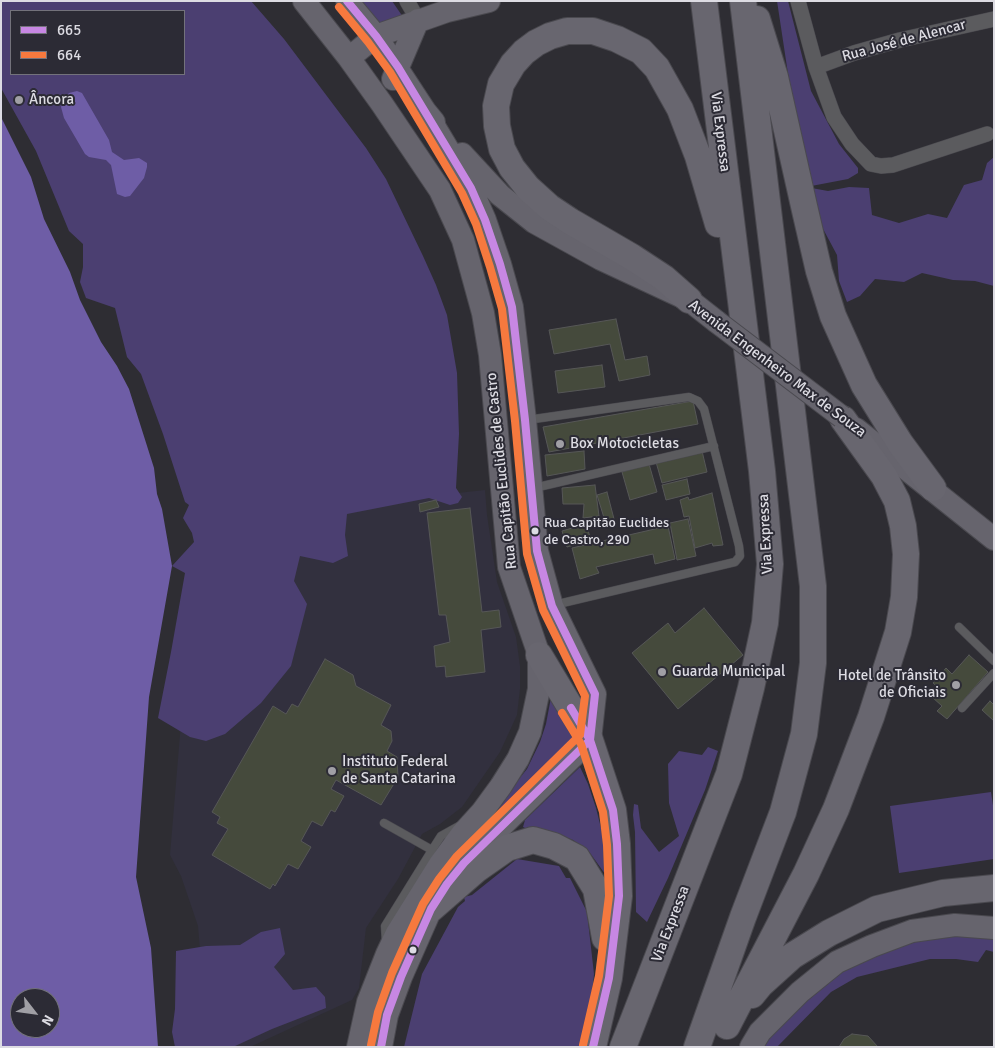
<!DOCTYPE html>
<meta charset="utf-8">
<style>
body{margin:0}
#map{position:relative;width:995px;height:1048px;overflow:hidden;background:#2e2d33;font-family:Signika,sans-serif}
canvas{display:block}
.frame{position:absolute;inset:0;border:2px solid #dddce3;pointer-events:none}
.legend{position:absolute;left:10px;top:10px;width:175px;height:65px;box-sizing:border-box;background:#2c2b35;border:1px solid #73727b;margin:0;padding:6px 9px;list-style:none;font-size:15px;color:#dddce3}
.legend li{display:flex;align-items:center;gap:10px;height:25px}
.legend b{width:25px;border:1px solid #73727b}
.north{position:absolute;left:10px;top:988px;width:50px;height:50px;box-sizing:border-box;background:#2c2b35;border:1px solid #73727b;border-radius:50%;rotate:120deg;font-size:14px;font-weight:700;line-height:20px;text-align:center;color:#dddce3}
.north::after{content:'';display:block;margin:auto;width:18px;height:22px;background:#a09fa5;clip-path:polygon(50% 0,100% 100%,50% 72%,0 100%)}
</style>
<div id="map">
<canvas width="995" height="1048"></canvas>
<div class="frame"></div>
<ul class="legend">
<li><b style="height:6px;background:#c787e3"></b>665</li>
<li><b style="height:6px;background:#f6793e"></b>664</li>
</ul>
<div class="north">N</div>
</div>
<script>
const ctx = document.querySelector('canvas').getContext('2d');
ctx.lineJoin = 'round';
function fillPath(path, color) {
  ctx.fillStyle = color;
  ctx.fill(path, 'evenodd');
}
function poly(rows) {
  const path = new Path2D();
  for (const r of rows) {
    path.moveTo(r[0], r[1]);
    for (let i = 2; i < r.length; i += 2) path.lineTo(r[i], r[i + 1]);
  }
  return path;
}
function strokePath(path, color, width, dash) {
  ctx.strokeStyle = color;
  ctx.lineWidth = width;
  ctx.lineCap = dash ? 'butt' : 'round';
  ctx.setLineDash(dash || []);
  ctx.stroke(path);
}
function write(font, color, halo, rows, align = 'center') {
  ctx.font = font + ' Signika,sans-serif';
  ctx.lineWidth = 4;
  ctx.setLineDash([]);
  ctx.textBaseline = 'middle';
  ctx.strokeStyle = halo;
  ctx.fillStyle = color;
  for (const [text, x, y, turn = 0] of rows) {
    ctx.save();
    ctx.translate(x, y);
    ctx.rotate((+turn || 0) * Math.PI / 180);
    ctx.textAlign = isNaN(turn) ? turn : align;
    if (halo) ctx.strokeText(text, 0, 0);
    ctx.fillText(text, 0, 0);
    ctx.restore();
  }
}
fillPath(poly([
 [485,490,487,515,497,582,516,637,520,666,520,689,517,715,500,752,462,807,440,824,422,834,398,879,366,928,359,988,352,1000,250,1047,208,1047,198,926,181,876,170,855,184,687,207,520]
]), '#32303e');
fillPath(poly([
 [1,1,251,1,284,39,366,148,386,179,423,256,436,285,447,315,457,373,459,434,456,488,462,497,458,503,450,505,429,498,347,514,345,535,348,556,333,563,300,556,294,581,307,604,291,666,261,703,225,734,206,741,190,737,158,718,171,652,185,573,172,566,194,542,192,533,183,518,189,505,185,502,163,434,141,374,127,357,115,308,86,298,80,282,83,267,83,244,69,231,36,151,1,88],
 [11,11,184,11,184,74,11,74],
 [361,1,392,1,403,17,379,24],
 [777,1,788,1,811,91,839,144,858,168,858,173,848,179,806,187,828,191,849,187,869,188,872,215,899,223,928,214,947,218,964,185,982,180,987,163,994,157,994,286,975,281,953,280,922,273,904,282,875,279,860,296,847,302,839,281,837,255,821,225,805,186],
 [552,692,574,737,465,850,482,825,527,769,540,742,546,724],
 [708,747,718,751,705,790,668,878,647,922,636,912,635,832,633,815,634,804,638,805,641,828,659,852,679,836,669,803,668,764,679,751,702,755],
 [580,767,588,784,596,808,605,844,608,878,590,853,573,840,555,833,527,829,523,827,525,820],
 [991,792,994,812,994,859,899,873,890,806],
 [517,859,559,866,566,878,570,878,587,912,594,974,589,1025,584,1047,404,1047,422,974,458,907,465,901,464,897,472,895],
 [280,928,285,954,274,967,293,990,316,987,325,997,326,1008,272,1029,233,1047,175,1047,172,1032,175,1009,176,951,206,946,240,945,261,932],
 [956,934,994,936,994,952,986,950,978,962,956,959,930,959,857,977,831,992,777,1047,758,1047,765,1035,846,969,910,939]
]), '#4b3f71');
fillPath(poly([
 [77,91,82,93,109,140,112,152,124,160,139,158,147,163,147,167,144,178,130,196,125,197,117,194,111,165,106,160,89,157,85,154,64,118,61,107,64,99,69,93],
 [1,117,31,177,44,219,70,272,80,300,101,342,117,366,129,389,154,468,157,494,162,509,172,566,149,697,136,877,151,948,158,1047,1,1047],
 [20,998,50,998,50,1028,20,1028]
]), '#6e5da6');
const building = poly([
 [616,319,625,360,647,356,650,375,619,381,610,344,554,354,549,330,616,319],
 [602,365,605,387,558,393,555,371,602,365],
 [693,401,698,424,549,452,543,427,693,401],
 [584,451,585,469,547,476,545,455,584,451],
 [702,451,707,472,662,483,656,462,702,451],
 [649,464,657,492,630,500,622,472,649,464],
 [687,479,690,494,666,500,662,485,687,479],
 [595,485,599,516,583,518,584,504,563,504,562,488,595,485],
 [607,492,614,519,605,521,597,495,607,492],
 [712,493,723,545,713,546,712,543,695,548,689,516,684,517,680,500,688,497,689,500,712,493],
 [436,500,439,507,420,512,419,504,436,500],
 [470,508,482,612,499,610,501,627,481,630,485,672,446,677,445,666,436,667,434,646,450,642,446,615,439,615,427,513,470,508],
 [688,519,696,556,677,560,670,523,688,519],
 [586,524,591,540,567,547,562,531,586,524],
 [668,526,675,559,655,564,653,554,596,567,599,573,580,579,572,548,668,526],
 [704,608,743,655,678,709,632,653,668,623,675,633,704,608],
 [969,655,988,672,947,719,937,711,942,706,932,697,939,688,933,683,946,668,952,674,969,655],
 [325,659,353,675,356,686,391,705,381,725,391,731,392,741,387,751,397,757,398,777,381,805,336,780,331,789,344,796,335,812,331,810,322,826,312,821,301,841,311,847,298,869,288,864,275,886,273,884,270,889,212,855,228,829,217,823,220,817,212,812,273,706,286,714,292,704,298,707,325,659],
 [990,701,994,705,994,721,982,710,990,701],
 [852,1034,868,1036,878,1047,839,1047,844,1039,852,1034]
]);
fillPath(building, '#454a3c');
strokePath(building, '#565757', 1);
const service = poly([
 [527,420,689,397,698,401,704,409,739,546,740,556,735,562,554,605],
 [534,488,714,446],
 [959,627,994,661],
 [962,708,994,673],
 [384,823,432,850],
 [386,941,385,926,432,850,441,836,459,826]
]);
const minor = poly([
 [407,1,418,20],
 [798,1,816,67,834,117,852,144,871,164,881,166,893,165,987,134],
 [816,67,854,53,900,40,994,19]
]);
const primary = poly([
 [304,1,349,58,382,104,440,190,463,240,483,313,490,355,509,567,539,655,539,689,530,732,518,759,501,786,482,812,462,834,440,864,397,933,387,954,368,1002,358,1047],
 [347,1,376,36,425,111,434,122],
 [349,58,376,36,447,11,489,1],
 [393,79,418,20],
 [462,154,500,195,534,222,601,259,689,300,717,322],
 [856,429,994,539],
 [381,1047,387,1015,401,977,431,909,447,884,464,863,590,740,595,694,552,606,537,551,525,420,512,307,500,264,485,220,471,188,425,111],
 [751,1047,760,1032,800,992,837,962,872,946,912,931,955,925,994,928]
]);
const motorway = poly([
 [757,19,775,77,804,206,819,271,833,316,864,385,900,443,933,488],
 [689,300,664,278,632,257,570,221,549,207,528,188,512,168,502,149,497,126,496,106,501,84,513,64,524,52,536,43,550,36,567,31,593,31,617,39,641,51,657,68,680,109,698,156,718,224],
 [539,655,590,740,613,810,617,844,619,896,609,978,593,1047],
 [431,909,477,869,507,848,533,840,554,846,577,858,596,889,605,938],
 [752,995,761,984,792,956,829,933,877,909,943,893,994,888],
 [727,1026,806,874,836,809,871,717,898,632,904,597,906,554,903,526,897,501,884,476,843,419],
 [623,1047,729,774,751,688,765,623,770,564,762,471,704,1],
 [697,1047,743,917,783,812,804,734,813,663,813,586,743,1]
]);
strokePath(service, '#4a494f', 9);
strokePath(minor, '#4a494f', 16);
strokePath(primary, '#4a494f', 24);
strokePath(motorway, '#4a494f', 28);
strokePath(service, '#5b5b5e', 8);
strokePath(minor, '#5b5b5e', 15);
strokePath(primary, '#66646d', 22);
strokePath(motorway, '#68666f', 26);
const primaryBridge = poly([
 [717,322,842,417]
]);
strokePath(primaryBridge, '#4a494f', 24, []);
strokePath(primaryBridge, '#66646d', 22);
strokePath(poly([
 [347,1,376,36,398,67,471,188,485,220,500,264,512,307,525,420,537,551,552,606,595,694,590,740,464,863,447,884,431,909,401,977,387,1015,381,1047],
 [571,708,590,740,613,810,617,844,619,896,609,978,593,1047]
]), '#c787e3', 8);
strokePath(poly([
 [339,7,368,42,390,72,462,193,476,224,490,267,502,309,515,421,527,554,543,610,585,696,580,735,457,856,439,879,423,904,392,973,378,1012,371,1045],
 [562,713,581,744,603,812,607,845,609,896,599,976,583,1045]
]), '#f6793e', 8);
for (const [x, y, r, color] of [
 [19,100,5,"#a09fa5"],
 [560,444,5,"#a09fa5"],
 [535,531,4.5,"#dddce3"],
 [662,672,5,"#a09fa5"],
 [956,685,5,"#a09fa5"],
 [332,771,5,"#a09fa5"],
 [413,950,4.5,"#dddce3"]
]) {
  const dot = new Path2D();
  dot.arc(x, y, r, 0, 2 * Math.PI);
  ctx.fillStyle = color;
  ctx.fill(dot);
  strokePath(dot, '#2c2b35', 2);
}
write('14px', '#dddce3', '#2c2b35', [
 ["Rua Capitão Euclides",544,523],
 ["de Castro, 290",544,540]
], 'left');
write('15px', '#dddce3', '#2c2b35', [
 ["Rua José de Alencar",904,41,-15],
 ["Via Expressa",720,132,83],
 ["Avenida Engenheiro Max de Souza",777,369,37],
 ["Rua Capitão Euclides de Castro",502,471,-96],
 ["Via Expressa",766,534,-93],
 ["Via Expressa",671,924,-69]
]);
write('15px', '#dddce3', '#2c2b35', [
 ["Âncora",29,100],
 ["Box Motocicletas",570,444],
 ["Guarda Municipal",672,672],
 ["Hotel de Trânsito",946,676,"right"],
 ["de Oficiais",946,693,"right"],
 ["Instituto Federal",342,762],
 ["de Santa Catarina",342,779]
], 'left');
</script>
